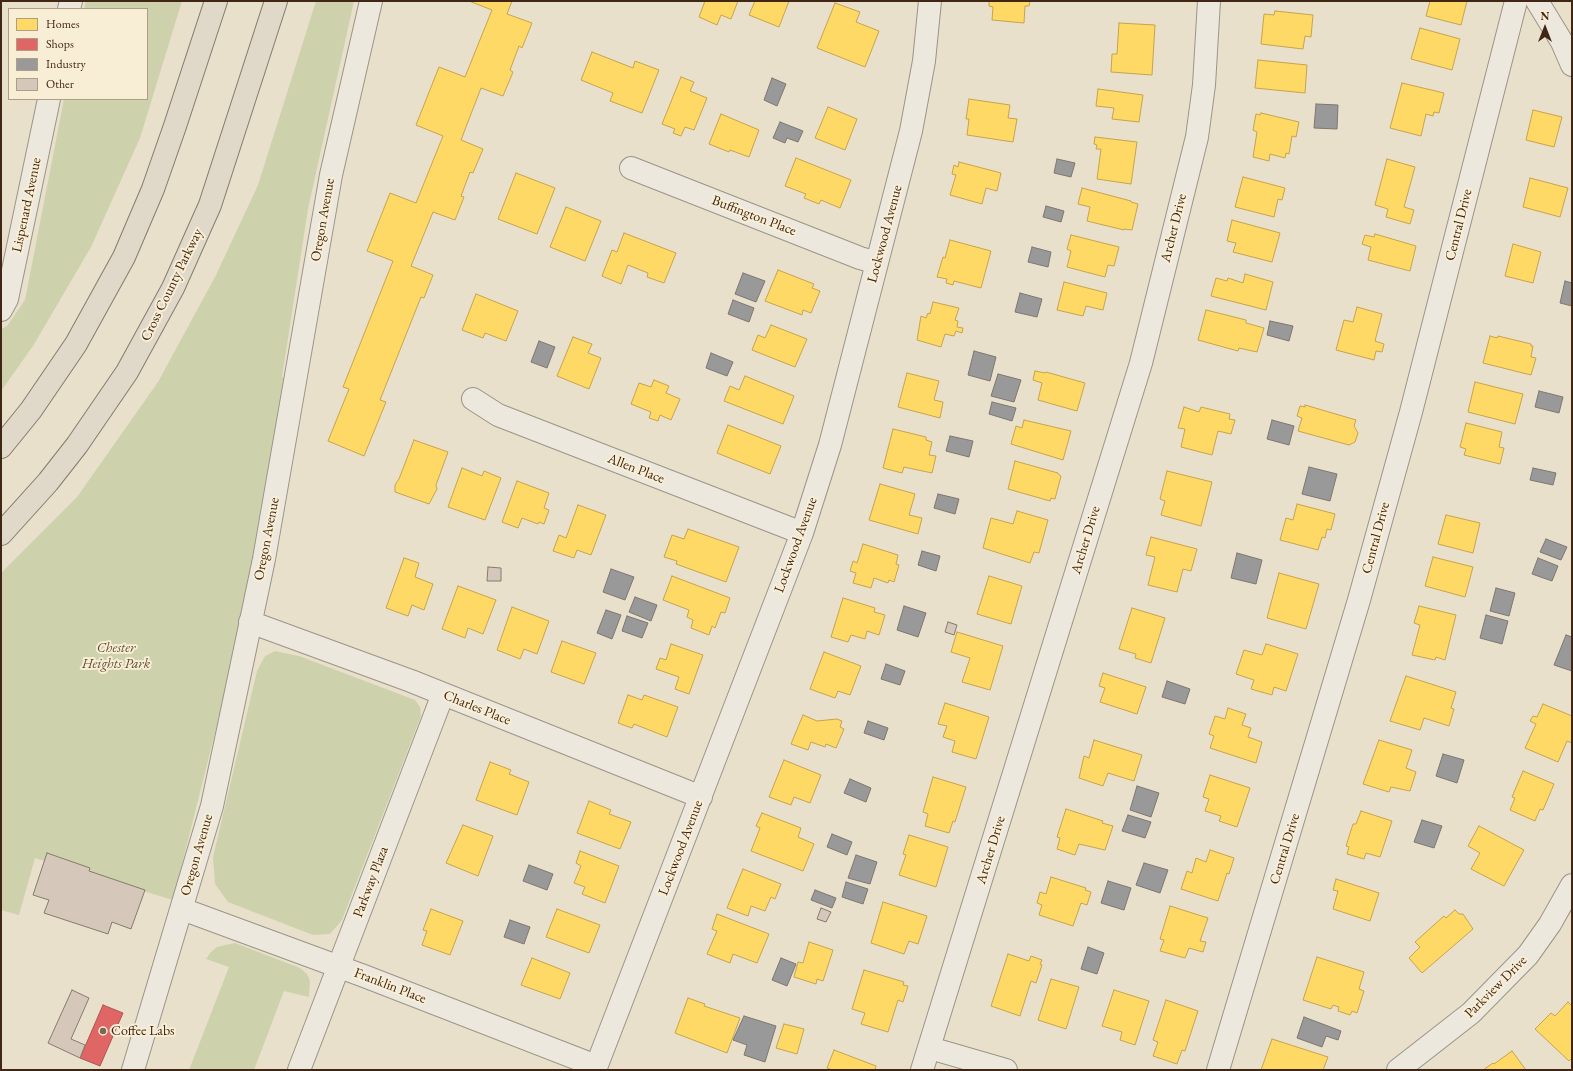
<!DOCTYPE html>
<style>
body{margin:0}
#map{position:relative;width:1573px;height:1071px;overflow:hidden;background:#e8e0cb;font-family:"EB Garamond",serif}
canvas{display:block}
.frame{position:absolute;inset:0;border:2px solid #402614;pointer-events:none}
.legend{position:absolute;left:8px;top:8px;width:140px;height:92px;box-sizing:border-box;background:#f8eed5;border:1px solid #ae9e88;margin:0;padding:5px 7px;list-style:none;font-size:12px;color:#402614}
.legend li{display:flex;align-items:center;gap:8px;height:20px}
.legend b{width:20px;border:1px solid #ae9e88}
.north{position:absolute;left:1525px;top:8px;width:40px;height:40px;-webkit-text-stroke:3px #f8eed5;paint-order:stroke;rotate:0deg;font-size:11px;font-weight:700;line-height:16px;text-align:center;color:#402614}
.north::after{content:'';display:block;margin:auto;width:14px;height:18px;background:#402614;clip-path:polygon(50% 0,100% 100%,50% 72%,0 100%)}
</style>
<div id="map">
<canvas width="1573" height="1071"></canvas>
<div class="frame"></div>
<ul class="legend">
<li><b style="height:11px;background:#ffd966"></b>Homes</li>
<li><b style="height:11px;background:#e06666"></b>Shops</li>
<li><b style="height:11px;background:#999"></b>Industry</li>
<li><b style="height:11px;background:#d5c8ba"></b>Other</li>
</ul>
<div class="north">N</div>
</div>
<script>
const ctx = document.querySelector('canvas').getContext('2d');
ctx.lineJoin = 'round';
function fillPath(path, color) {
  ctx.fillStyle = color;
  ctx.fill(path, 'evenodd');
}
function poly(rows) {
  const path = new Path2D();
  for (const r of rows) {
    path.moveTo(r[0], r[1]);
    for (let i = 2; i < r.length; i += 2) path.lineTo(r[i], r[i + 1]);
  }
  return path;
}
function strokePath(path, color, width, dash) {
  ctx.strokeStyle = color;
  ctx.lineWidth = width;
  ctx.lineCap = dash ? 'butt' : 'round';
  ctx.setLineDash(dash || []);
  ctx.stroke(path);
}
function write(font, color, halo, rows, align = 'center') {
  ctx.font = font + ' "EB Garamond",serif';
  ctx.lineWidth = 4;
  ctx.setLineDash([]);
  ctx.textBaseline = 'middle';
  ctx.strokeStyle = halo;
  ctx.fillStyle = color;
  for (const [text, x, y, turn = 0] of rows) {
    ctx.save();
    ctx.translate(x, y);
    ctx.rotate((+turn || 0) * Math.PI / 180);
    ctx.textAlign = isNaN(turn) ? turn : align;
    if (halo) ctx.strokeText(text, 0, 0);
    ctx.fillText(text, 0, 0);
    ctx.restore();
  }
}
fillPath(poly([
 [86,1,182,1,140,138,91,247,33,346,1,391,1,329,7,326,25,300,64,99,147,99,147,9,84,9],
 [316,1,354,1,308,209,282,377,287,378,241,629,173,900,35,858,19,915,1,910,1,573,77,497,158,382,216,275,258,185],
 [275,651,299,656,415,700,420,707,421,716,342,920,330,934,313,935,228,902,215,884,213,857,257,671,265,656],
 [235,943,300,968,307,974,310,981,309,997,284,991,254,1070,189,1070,229,967,206,959,211,952,217,947]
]), '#cdd2ad');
const homes = poly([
 [469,1,512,1,507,14,532,23,522,48,519,46,510,70,513,72,503,96,481,88,461,140,483,149,473,173,470,172,461,196,464,197,455,220,433,212,411,266,433,275,424,298,421,297,380,400,386,402,364,456,328,441,349,389,343,387,393,261,367,251,390,193,416,203,443,136,416,125,439,67,465,77,492,10,469,1],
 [705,1,738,1,731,19,721,15,717,25,699,17,705,1],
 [755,1,789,1,779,27,749,15,755,1],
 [989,1,1030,1,1029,6,1025,6,1024,23,992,20,993,7,989,6,989,1],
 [1430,1,1467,1,1461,25,1426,16,1430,1],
 [835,3,860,12,856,22,879,31,865,67,817,48,835,3],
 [1275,11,1313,15,1311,37,1305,36,1303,49,1261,44,1264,14,1274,15,1275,11],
 [1119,23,1155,25,1152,75,1111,72,1112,54,1117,54,1119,23],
 [1420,28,1460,39,1452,70,1411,59,1420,28],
 [592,52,633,68,635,61,659,70,642,113,610,101,613,93,581,80,592,52],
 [1258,60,1307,65,1305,93,1255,88,1258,60],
 [681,77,694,82,690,91,707,98,694,130,685,127,681,136,673,133,675,129,662,124,681,77],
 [1402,83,1444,93,1439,113,1434,112,1433,116,1426,114,1421,136,1390,128,1402,83],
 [1098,89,1143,95,1139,122,1112,119,1114,108,1096,106,1098,89],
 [969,99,1010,105,1008,118,1017,119,1013,142,967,135,969,119,966,119,969,99],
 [828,107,857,119,845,150,815,138,828,107],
 [1533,110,1562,117,1554,147,1526,140,1533,110],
 [1261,113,1299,122,1296,137,1292,136,1289,154,1286,153,1285,158,1270,154,1269,161,1253,157,1257,132,1253,130,1256,114,1260,115,1261,113],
 [721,114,759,130,749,157,730,150,729,152,709,144,721,114],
 [1095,137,1137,142,1131,184,1097,179,1101,149,1096,149,1097,145,1094,144,1095,137],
 [796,158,851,180,840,208,821,200,819,204,804,198,806,194,785,186,796,158],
 [1387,159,1415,167,1404,207,1414,210,1410,224,1386,217,1388,209,1375,205,1387,159],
 [959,162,1001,173,997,191,986,188,982,204,950,195,956,175,952,174,954,165,958,167,959,162],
 [516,173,555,188,537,234,498,219,516,173],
 [1243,177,1285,188,1282,200,1278,199,1274,217,1235,207,1243,177],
 [1530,178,1568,188,1560,217,1523,207,1530,178],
 [1082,188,1131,201,1131,202,1138,204,1132,230,1124,229,1124,230,1087,221,1090,207,1078,204,1082,188],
 [566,207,601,221,585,261,550,247,566,207],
 [1232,220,1280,233,1272,262,1233,252,1236,243,1227,241,1232,220],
 [624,233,676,253,664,283,647,277,648,273,628,265,621,284,602,276,612,250,617,252,624,233],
 [1375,234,1416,246,1410,271,1368,260,1371,247,1362,244,1365,235,1374,237,1375,234],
 [1071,235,1119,247,1114,266,1108,265,1105,277,1067,267,1071,251,1067,249,1071,235],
 [950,240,991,251,981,288,954,281,953,285,946,283,947,279,937,277,943,257,945,258,950,240],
 [1513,244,1541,252,1533,283,1505,276,1513,244],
 [778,270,814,284,812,288,820,291,811,313,803,310,802,315,765,301,778,270],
 [1245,274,1273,282,1266,310,1211,296,1216,278,1227,281,1228,278,1243,283,1245,274],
 [1064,282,1107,293,1103,310,1086,306,1083,316,1057,310,1064,282],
 [476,294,518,311,506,341,485,333,483,338,462,330,476,294],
 [933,302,959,308,955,320,958,321,957,327,963,328,962,333,956,331,954,336,945,334,941,347,917,340,921,316,926,318,928,313,930,314,933,302],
 [1357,307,1382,314,1375,341,1384,344,1382,352,1376,351,1374,360,1336,350,1344,320,1353,322,1357,307],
 [1206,310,1246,320,1246,323,1264,328,1257,352,1239,348,1238,351,1198,340,1206,310],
 [771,325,807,339,795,367,752,350,758,335,765,338,771,325],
 [1490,336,1497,338,1498,336,1531,344,1531,346,1533,346,1531,357,1536,358,1531,375,1483,363,1490,336],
 [573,337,592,344,588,353,601,358,589,389,557,376,573,337],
 [1035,371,1045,373,1046,372,1085,383,1077,411,1038,400,1042,383,1033,380,1035,371],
 [907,373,939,381,934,400,943,402,940,418,898,407,907,373],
 [745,376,794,396,783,424,724,401,730,386,739,390,745,376],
 [654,380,669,386,666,393,680,399,671,420,660,415,658,421,649,418,651,412,631,404,639,383,651,387,654,380],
 [1475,382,1523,394,1515,424,1468,412,1475,382],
 [1305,405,1356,420,1354,426,1358,433,1355,442,1349,445,1298,431,1302,418,1297,416,1300,406,1305,407,1305,405],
 [1184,407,1199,412,1201,407,1230,414,1229,419,1235,420,1231,434,1218,431,1212,455,1181,447,1185,429,1178,428,1184,407],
 [1024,420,1071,431,1063,460,1011,444,1016,426,1022,428,1024,420],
 [1466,423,1502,432,1499,447,1504,448,1500,464,1464,455,1466,449,1460,447,1466,423],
 [728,425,781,446,770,474,717,453,728,425],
 [893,429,926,437,926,440,932,442,929,455,936,456,932,473,904,467,902,473,883,468,893,429],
 [414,440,448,452,436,485,437,489,429,504,395,492,395,485,399,479,414,440],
 [1015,461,1058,473,1058,474,1061,476,1055,499,1051,498,1050,501,1008,489,1015,461],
 [462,468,482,476,484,471,501,478,485,520,448,507,462,468],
 [1167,471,1212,482,1201,526,1161,515,1165,501,1160,499,1167,471],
 [517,481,549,493,544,508,549,510,544,524,539,522,538,524,522,518,518,528,502,522,517,481],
 [880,484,915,494,909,515,922,518,918,534,869,520,880,484],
 [1297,504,1335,514,1331,530,1327,529,1325,538,1322,537,1318,550,1280,540,1286,518,1293,520,1297,504],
 [578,505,606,515,591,555,577,550,574,558,553,551,559,535,566,538,578,505],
 [1017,511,1048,520,1039,553,1034,552,1030,563,983,548,991,518,1013,524,1017,511],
 [1446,515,1480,523,1473,553,1438,544,1446,515],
 [688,529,739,547,726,582,676,564,677,561,664,557,672,535,684,539,688,529],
 [1151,537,1197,549,1191,571,1183,569,1177,592,1148,585,1155,557,1146,555,1151,537],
 [863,544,898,555,896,564,899,565,894,582,889,580,888,583,874,578,871,588,853,583,856,573,850,571,853,561,857,563,863,544],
 [1433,557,1473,567,1465,597,1425,586,1433,557],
 [404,558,419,563,415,577,433,584,424,610,412,605,408,616,386,608,404,558],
 [1279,573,1319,584,1306,629,1267,618,1279,573],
 [672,576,730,598,725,613,721,612,715,628,712,626,709,635,691,628,693,620,687,617,689,610,663,600,672,576],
 [989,576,1022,586,1011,624,977,614,989,576],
 [458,586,496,600,483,634,468,628,465,638,442,629,458,586],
 [843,598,875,608,874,612,885,615,879,635,867,631,865,639,851,635,848,642,831,637,843,598],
 [1419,606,1456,615,1445,660,1436,657,1435,660,1412,655,1420,625,1414,623,1419,606],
 [512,607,549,621,537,654,524,649,520,659,497,650,512,607],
 [1132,608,1165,618,1151,663,1135,658,1136,654,1119,649,1132,608],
 [957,632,1003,646,990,690,962,682,970,658,951,652,957,632],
 [562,641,596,653,584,684,551,672,562,641],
 [671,644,703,655,689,694,675,689,679,677,656,669,660,658,666,660,671,644],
 [1266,644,1298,654,1286,691,1274,687,1272,695,1251,689,1254,680,1236,674,1244,650,1262,655,1266,644],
 [824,652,861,666,850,695,838,691,835,698,810,689,824,652],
 [1103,673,1146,687,1137,714,1100,702,1105,688,1099,686,1103,673],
 [1406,676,1456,692,1451,708,1454,709,1449,726,1424,718,1420,730,1390,721,1406,676],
 [628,695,642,700,644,695,678,707,667,737,634,724,632,728,618,723,628,695],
 [945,703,989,717,976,759,952,752,955,741,943,737,947,726,938,724,945,703],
 [1543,704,1572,716,1572,743,1567,741,1558,762,1525,748,1536,724,1530,721,1533,716,1537,717,1543,704],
 [1228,708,1246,714,1242,725,1251,728,1248,737,1262,742,1256,763,1210,748,1214,736,1209,734,1215,716,1225,719,1228,708],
 [803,715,817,721,837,719,842,721,840,727,844,729,836,748,826,744,825,747,811,742,808,750,791,744,803,715],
 [1094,740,1142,755,1134,781,1108,773,1103,786,1079,778,1084,756,1089,758,1094,740],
 [1379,740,1412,750,1406,768,1416,772,1410,791,1391,787,1389,792,1363,784,1379,740],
 [784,760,821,775,810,803,794,797,791,805,769,797,784,760],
 [490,762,511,770,509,774,529,782,517,815,476,800,490,762],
 [1523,771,1554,784,1543,810,1540,809,1535,821,1510,810,1515,798,1512,797,1523,771],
 [1210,775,1250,788,1237,827,1219,821,1221,816,1205,811,1209,799,1203,797,1210,775],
 [933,777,966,787,955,822,953,821,949,833,925,826,928,814,923,812,933,777],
 [589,801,611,810,609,814,631,822,620,849,577,833,589,801],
 [1066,809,1103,821,1102,823,1113,826,1105,850,1079,844,1075,855,1057,849,1060,838,1057,837,1066,809],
 [1361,811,1392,821,1380,857,1366,853,1364,859,1347,854,1349,847,1346,846,1353,824,1356,824,1361,811],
 [762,813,801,828,798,837,814,844,803,871,751,851,760,828,756,826,762,813],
 [463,825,493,836,478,876,446,863,463,825],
 [1479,826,1524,850,1504,886,1471,869,1480,853,1468,846,1479,826],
 [909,835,948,847,936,887,899,875,906,855,903,854,909,835],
 [1210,850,1234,858,1229,874,1227,873,1218,901,1181,889,1187,871,1192,873,1196,858,1206,862,1210,850],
 [580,851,619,866,605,903,582,894,585,887,574,883,581,866,576,863,580,851],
 [743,869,781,884,775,899,771,897,765,911,751,906,748,916,727,908,743,869],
 [1051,877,1086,888,1085,890,1091,892,1087,905,1081,903,1073,926,1039,915,1042,905,1037,903,1040,892,1046,894,1051,877],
 [1336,879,1379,893,1370,921,1333,909,1338,891,1333,890,1336,879],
 [883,902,927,916,918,944,909,941,904,954,871,943,883,902],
 [1170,906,1208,918,1200,941,1206,942,1203,952,1189,948,1185,958,1160,951,1164,940,1160,939,1170,906],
 [431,909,463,921,450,955,422,945,427,931,423,930,431,909],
 [557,909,600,925,589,953,546,937,557,909],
 [1455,910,1459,914,1463,914,1473,929,1422,973,1409,958,1420,947,1415,942,1444,916,1446,918,1455,910],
 [717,914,769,934,757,963,733,954,730,963,707,954,717,931,712,929,717,914],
 [809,942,833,950,823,981,817,979,816,984,794,977,798,962,803,963,809,942],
 [1008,954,1029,961,1031,956,1042,960,1040,964,1042,965,1036,983,1031,981,1020,1016,991,1006,1008,954],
 [1317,957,1364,972,1359,989,1364,991,1357,1013,1352,1011,1350,1015,1338,1011,1339,1007,1333,1005,1331,1009,1303,1000,1317,957],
 [532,958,570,973,560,999,521,985,532,958],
 [864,970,904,982,903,985,908,986,903,1002,898,1000,888,1032,861,1024,865,1013,852,1009,864,970],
 [1051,979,1079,987,1066,1029,1038,1020,1051,979],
 [1114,990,1149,1001,1135,1045,1120,1040,1122,1032,1102,1026,1114,990],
 [688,998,705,1004,704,1006,740,1018,727,1053,675,1033,688,998],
 [1166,1000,1198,1011,1185,1051,1182,1050,1177,1064,1153,1056,1158,1042,1153,1040,1166,1000],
 [1568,1002,1572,1006,1572,1058,1569,1061,1535,1029,1551,1013,1555,1016,1568,1002],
 [784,1024,804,1029,797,1054,776,1048,784,1024],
 [1272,1039,1328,1057,1323,1070,1261,1070,1272,1039],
 [834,1050,876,1066,875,1070,832,1070,827,1068,834,1050],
 [1512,1051,1526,1070,1483,1070,1493,1063,1494,1064,1512,1051]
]);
fillPath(homes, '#ffd966');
strokePath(homes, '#c6a34d', 1);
const shops = poly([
 [103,1005,123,1013,100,1066,80,1058,103,1005]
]);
fillPath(shops, '#e06666');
strokePath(shops, '#b0534d', 1);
const industry = poly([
 [772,78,786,84,777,106,764,100,772,78],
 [1316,104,1338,105,1337,129,1314,128,1316,104],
 [780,122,803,131,798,142,787,138,785,143,773,138,780,122],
 [1057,159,1075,163,1071,177,1054,173,1057,159],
 [1046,206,1064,211,1061,222,1043,217,1046,206],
 [1032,247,1051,252,1048,267,1028,262,1032,247],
 [743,273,765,281,756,302,735,294,743,273],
 [1565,281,1572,283,1572,306,1560,303,1565,281],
 [1020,293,1042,299,1037,317,1015,312,1020,293],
 [733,300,754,308,749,322,728,314,733,300],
 [1270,321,1293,326,1289,341,1267,335,1270,321],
 [539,341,555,347,547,368,531,362,539,341],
 [974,351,996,357,990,381,968,375,974,351],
 [711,353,733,362,727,376,706,368,711,353],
 [998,374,1021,380,1014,402,991,396,998,374],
 [1539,391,1563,397,1559,413,1535,407,1539,391],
 [992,402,1016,408,1012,421,989,414,992,402],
 [1272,420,1294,426,1289,445,1267,439,1272,420],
 [950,436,973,441,969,457,946,451,950,436],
 [1309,467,1337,474,1330,501,1302,494,1309,467],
 [1533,468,1556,473,1553,485,1530,480,1533,468],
 [938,494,959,499,955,514,934,508,938,494],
 [1546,539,1567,547,1561,560,1540,552,1546,539],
 [922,551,940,556,936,571,918,565,922,551],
 [1237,553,1262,560,1256,584,1231,578,1237,553],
 [1538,558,1558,566,1552,581,1532,574,1538,558],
 [611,569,634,577,625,600,603,592,611,569],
 [1496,588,1515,593,1509,616,1490,611,1496,588],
 [635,597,657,605,651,621,629,612,635,597],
 [904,606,926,613,918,637,897,630,904,606],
 [606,610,621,615,612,639,597,633,606,610],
 [1486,615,1508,621,1502,644,1480,638,1486,615],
 [627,616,648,623,642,638,622,631,627,616],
 [1566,635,1572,637,1572,671,1554,665,1566,635],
 [886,664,905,671,900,685,881,679,886,664],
 [1167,681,1190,689,1185,704,1162,697,1167,681],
 [868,721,888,728,884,740,864,733,868,721],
 [1443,754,1464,760,1457,783,1436,776,1443,754],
 [850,779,871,788,866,802,844,793,850,779],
 [1137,786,1159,793,1151,817,1130,810,1137,786],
 [1128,815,1151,822,1145,838,1122,831,1128,815],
 [1422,820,1442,826,1434,848,1414,842,1422,820],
 [832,834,852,842,847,855,827,847,832,834],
 [856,855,877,862,870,884,848,878,856,855],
 [1144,863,1168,870,1160,893,1136,885,1144,863],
 [529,865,553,874,547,890,523,881,529,865],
 [1108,881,1131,888,1124,910,1101,903,1108,881],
 [846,882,868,889,863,904,842,897,846,882],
 [815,890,836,898,832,908,811,900,815,890],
 [510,920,530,927,524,944,504,937,510,920],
 [1088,947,1104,953,1097,974,1081,969,1088,947],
 [781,958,796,964,787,986,772,980,781,958],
 [744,1016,776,1026,765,1062,744,1055,747,1045,733,1040,744,1016],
 [1304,1017,1341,1031,1338,1040,1326,1036,1322,1047,1297,1038,1304,1017]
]);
fillPath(industry, '#999');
strokePath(industry, '#7e7671', 1);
const building = poly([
 [488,567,501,568,501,581,487,581,488,567],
 [948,622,957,625,954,635,945,632,948,622],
 [47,853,90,868,89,871,145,890,131,929,112,922,108,934,44,913,49,900,33,895,47,853],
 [821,908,831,912,826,922,817,919,821,908],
 [72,990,89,998,71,1039,85,1045,80,1058,48,1043,72,990]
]);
fillPath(building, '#d5c8ba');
strokePath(building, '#847b6e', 1);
const street = poly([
 [1537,1,1562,42,1572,65],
 [69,9,71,1],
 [631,168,860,258,877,263],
 [1,310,7,299,49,99],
 [473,399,498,415,802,533],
 [250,622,411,681,701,797],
 [182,909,364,976,596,1066],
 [930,1048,1006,1070],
 [133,1070,212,806,264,559,331,175,371,1],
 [299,1070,443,694],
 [595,1070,802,533,830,445,911,131,924,61,930,1],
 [922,1070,1141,363,1197,137,1204,85,1209,1],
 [1218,1070,1359,600,1411,412,1516,1],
 [1398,1070,1471,1013,1528,955,1550,924,1572,885]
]);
const highway = poly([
 [1,447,31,410,76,344,124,257,153,189,175,126,216,1],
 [1,534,48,482,77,445,127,372,173,288,210,205,276,1]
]);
strokePath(street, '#9c9486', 24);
strokePath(highway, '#847b6e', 24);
strokePath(street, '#ece8dd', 22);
strokePath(highway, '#e0d8c8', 22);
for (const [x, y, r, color] of [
 [103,1031,4,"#7b6754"]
]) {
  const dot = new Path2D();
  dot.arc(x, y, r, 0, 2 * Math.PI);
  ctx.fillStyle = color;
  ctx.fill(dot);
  strokePath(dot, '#f8eed5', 1.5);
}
write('14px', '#402614', '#f8eed5', [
 ["Lispenard Avenue",27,205,-78],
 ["Buffington Place",754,216,21],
 ["Oregon Avenue",323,220,-80],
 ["Central Drive",1459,225,-76],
 ["Archer Drive",1174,228,-76],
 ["Lockwood Avenue",885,234,-75],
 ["Cross County Parkway",172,285,-64],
 ["Allen Place",636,469,21],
 ["Central Drive",1376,538,-75],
 ["Oregon Avenue",267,539,-79],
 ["Archer Drive",1086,540,-73],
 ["Lockwood Avenue",796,545,-70],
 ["Charles Place",477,708,22],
 ["Lockwood Avenue",681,848,-69],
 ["Central Drive",1285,849,-73],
 ["Archer Drive",991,850,-73],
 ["Oregon Avenue",197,855,-74],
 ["Parkway Plaza",371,882,-69],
 ["Franklin Place",390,986,21],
 ["Parkview Drive",1496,987,-45]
]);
write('italic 14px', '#5e4e34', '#f8eed5', [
 ["Chester",116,648],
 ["Heights Park",116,664]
]);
write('14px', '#402614', '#f8eed5', [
 ["Coffee Labs",111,1031]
], 'left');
</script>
